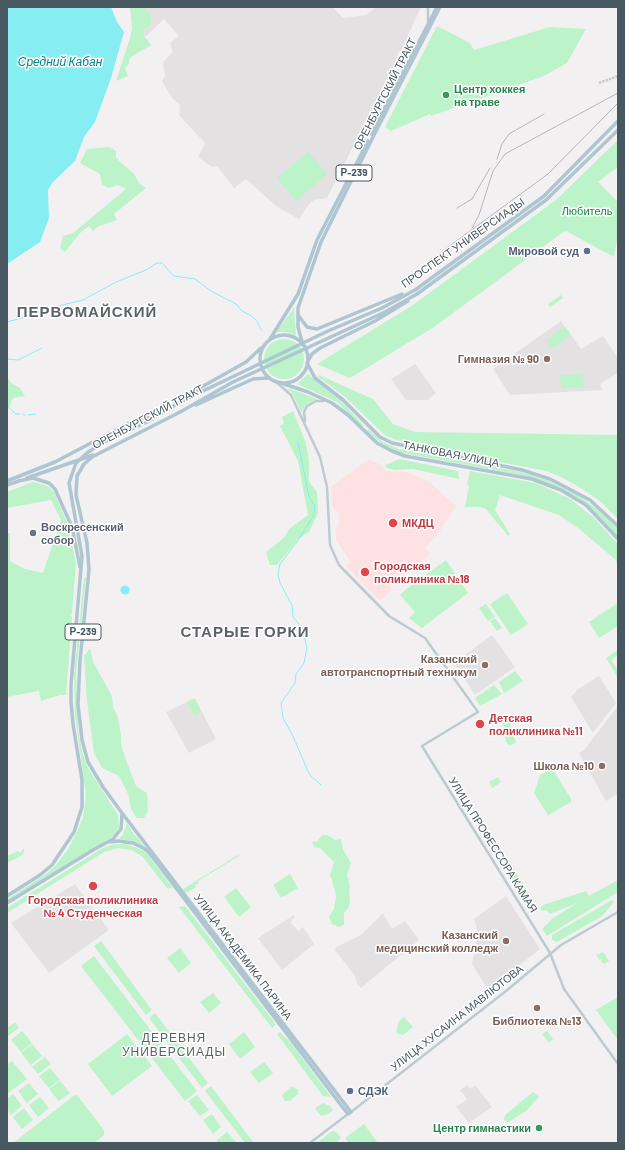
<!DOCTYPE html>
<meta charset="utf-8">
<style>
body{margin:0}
#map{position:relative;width:625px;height:1150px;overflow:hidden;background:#f3f0f1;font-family:Barlow,sans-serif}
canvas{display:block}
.frame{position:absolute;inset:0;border:8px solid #475860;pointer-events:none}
</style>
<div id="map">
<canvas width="625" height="1150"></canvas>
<div class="frame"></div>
</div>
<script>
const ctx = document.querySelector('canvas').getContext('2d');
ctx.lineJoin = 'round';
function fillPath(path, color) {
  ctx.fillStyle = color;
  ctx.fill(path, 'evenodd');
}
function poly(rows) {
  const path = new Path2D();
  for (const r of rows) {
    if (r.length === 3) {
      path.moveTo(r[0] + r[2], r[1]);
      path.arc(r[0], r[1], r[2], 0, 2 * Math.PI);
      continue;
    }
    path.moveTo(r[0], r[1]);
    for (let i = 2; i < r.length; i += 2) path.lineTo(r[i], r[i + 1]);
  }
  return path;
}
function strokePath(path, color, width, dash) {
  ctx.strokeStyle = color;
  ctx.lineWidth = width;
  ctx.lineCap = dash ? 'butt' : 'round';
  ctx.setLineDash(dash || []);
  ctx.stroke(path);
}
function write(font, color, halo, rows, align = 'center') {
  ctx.font = font + ' Barlow,sans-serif';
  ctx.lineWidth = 3;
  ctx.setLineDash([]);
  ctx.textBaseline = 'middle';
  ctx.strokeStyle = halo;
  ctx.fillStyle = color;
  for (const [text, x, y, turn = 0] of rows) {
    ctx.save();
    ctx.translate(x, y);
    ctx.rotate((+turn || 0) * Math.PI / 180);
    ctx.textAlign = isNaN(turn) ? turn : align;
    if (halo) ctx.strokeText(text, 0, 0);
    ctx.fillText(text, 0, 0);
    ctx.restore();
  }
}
fillPath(poly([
 [137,7,333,7,343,18,366,15,376,7,421,7,401,51,399,51,393,68,327,198,314,200,309,204,299,219,276,206,246,179,234,188,217,166,212,167,198,157,205,143,179,115,180,105,172,98,162,81,165,76,163,62,173,52,170,43,179,36,164,19,146,36,132,32],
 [561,321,581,349,603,336,618,358,618,373,600,384,603,390,510,395,493,369],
 [415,364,436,393,428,400,406,400,391,379],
 [492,635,515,667,475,695,454,663],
 [599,676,616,703,593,733,571,697,578,689],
 [195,698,216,739,189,753,166,712],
 [618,706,618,794,606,801,579,753,584,750],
 [75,884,109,930,49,973,11,923],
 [506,896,540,949,488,990,472,964,478,932,474,919],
 [383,913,392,929,405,921,419,940,361,988,357,984,355,976,335,950,336,947,361,935],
 [294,915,295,917,290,922,298,931,303,927,314,944,282,970,258,938],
 [467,1085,470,1089,475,1085,492,1107,469,1123,456,1107,467,1099,460,1090]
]), '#e4e1e3');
fillPath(poly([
 [369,459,381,465,386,471,406,472,428,481,456,506,436,537,425,547,430,554,390,585,392,590,380,601,346,566,351,562,336,540,336,528,339,525,339,514,332,506,331,487]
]), '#fde1e3');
fillPath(poly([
 [130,7,144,7,151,15,151,25,144,30,144,36,151,45,131,57,129,61,129,64,125,68,128,76,116,81,130,38,132,28],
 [437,26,470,43,474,50,550,27,586,29,567,63,544,76,431,116,430,114,391,131,385,127],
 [618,140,618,167,598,182,618,202,618,235,614,257,566,231,562,233,434,327,350,378,317,364,413,305,556,200],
 [109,147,116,151,116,158,134,174,139,183,146,188,114,214,117,220,99,226,93,231,89,226,80,233,65,252,60,248,63,236,73,233,126,189,118,185,108,188,102,184,100,174,80,163,87,149],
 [308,152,327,174,296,201,277,178],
 [561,295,563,298,550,307,548,304],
 [294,308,296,336,286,332,276,332],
 [562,328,566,328,569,332,569,336,555,347,551,347,547,340],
 [284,359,20],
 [308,374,343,403,364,426,362,427,337,402,297,384],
 [583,374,584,387,561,388,560,375],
 [319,375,373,399,393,424,415,432,618,435,618,519,601,502,584,490,567,480,547,471,414,446,386,436,344,396,318,377],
 [7,377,12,384,20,388,25,396,13,398,8,410],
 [287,388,302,393,317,399,307,404,301,412,293,394],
 [293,411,306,443,309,460,309,482,317,492,318,513,309,532,298,539,277,565,270,565,266,552,285,537,289,529,308,515,298,461,280,426,284,423,282,417],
 [368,429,383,442,399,449,521,472,549,481,581,497,602,513,618,528,618,537,580,499,548,483,521,475,398,452,382,444,367,431],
 [400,459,458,471,459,479,413,469,395,470,387,468,385,465],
 [470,471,536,483,570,499,593,517,618,544,618,568,616,560,578,528,559,515,500,495,495,510,510,534,508,536,486,509,481,507,465,507,469,486,467,484],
 [33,482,48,486,54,492,68,525,76,564,72,612,71,615,68,614,72,617,66,695,60,695,41,701,39,691,7,697,7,533,10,533,10,561,25,569,43,573,61,520,51,500,7,508,7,492],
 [446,560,468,593,422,628,409,618,415,612,400,595,405,590],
 [84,578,86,578,76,674,78,729,82,752,88,768,118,815,119,827,115,834,110,838,7,901,7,899,46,874,56,865,69,848,83,818,86,795,75,715,74,674],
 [507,593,528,624,511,635,490,604],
 [618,603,618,626,599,638,589,622],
 [486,604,495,617,488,621,479,608],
 [495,618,502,628,497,631,490,621],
 [90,648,93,662,112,696,113,707,118,718,121,735,121,745,126,760,136,786,147,793,148,811,144,818,137,818,131,809,129,796,119,776,102,768,94,753,87,701,84,656],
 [618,650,618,655,611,660,618,670,618,678,606,658],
 [515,671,523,681,504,693,499,682],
 [494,685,502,694,480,706,475,698],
 [194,699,201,712,194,716,187,702],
 [507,718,510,718,511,731,516,742,510,746,506,742,505,737,507,732,501,721],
 [552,768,571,799,571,802,548,815,534,793,540,775],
 [498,777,501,782,492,788,489,782],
 [127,823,135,835,147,849,133,841,119,839,123,834],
 [322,835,327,835,335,840,341,839,343,850,351,863,347,875,350,886,349,893,350,900,349,907,344,913,344,925,339,927,332,924,329,917,334,909,336,897,335,890,330,875,334,862,320,848,314,847,312,841,317,842],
 [114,844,127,844,144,851,150,857,172,887,170,889,167,888,142,856,131,850,118,848,104,852,7,913,7,908,101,849],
 [24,848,24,853,21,856,7,863,7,856,18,851,20,853],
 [238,855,239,856,198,881,199,883,195,885,196,887,186,893,183,889],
 [510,863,528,892,529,897,524,899,506,869],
 [290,874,298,888,281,898,273,885],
 [618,880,618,892,547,936,542,929,553,918,577,903,550,914,546,910,542,911,540,909,543,905,586,891,589,896],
 [236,888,251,907,239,917,224,897],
 [612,900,614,902,602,916,557,942,552,940,552,935],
 [185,906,271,1018,276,1025,272,1028,179,907],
 [101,941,152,1010,146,1015,94,946],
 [180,948,191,963,179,973,167,958],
 [603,952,609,961,604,964,601,961,602,958,600,960,596,955],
 [94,956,197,1091,185,1101,81,966],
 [213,993,221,1003,209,1013,200,1002],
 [618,997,618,1040,596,1010],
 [155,1013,208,1083,202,1088,149,1018],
 [404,1017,413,1027,403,1035,396,1033,399,1021],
 [15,1022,19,1028,8,1036,7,1028],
 [22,1031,32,1043,21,1052,11,1040],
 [547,1031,553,1039,549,1043,542,1034],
 [244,1032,255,1047,240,1059,229,1044],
 [280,1032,291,1043,331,1097,323,1096,277,1034],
 [127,1034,152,1066,112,1096,88,1064],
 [32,1044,42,1056,31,1065,21,1053],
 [45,1057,51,1064,38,1074,32,1067],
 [12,1061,27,1079,7,1094,7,1065],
 [264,1062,273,1073,259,1083,250,1072],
 [50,1068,60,1080,49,1088,39,1076],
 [60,1081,70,1093,59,1101,49,1089],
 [29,1083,38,1094,27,1103,18,1091],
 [211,1086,254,1143,245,1143,205,1091],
 [292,1086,298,1090,298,1094,290,1101,285,1101,282,1096,283,1094],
 [533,1092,539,1097,526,1111,507,1123,504,1119,505,1115],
 [13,1094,22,1106,11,1115,7,1110,7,1099],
 [76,1094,104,1130,104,1135,94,1143,13,1143],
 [197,1095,209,1110,200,1116,188,1101],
 [40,1097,49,1108,38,1117,29,1105],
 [323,1103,330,1106,333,1110,328,1114,321,1116,315,1108],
 [24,1108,33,1120,22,1129,13,1117],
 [212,1114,221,1127,213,1134,203,1120],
 [364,1124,378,1143,349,1143,345,1138],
 [332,1131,336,1132,341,1138,335,1143,317,1143],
 [227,1132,237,1143,217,1143,217,1140]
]), '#bcf3c9');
fillPath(poly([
 [7,7,111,7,117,22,124,32,111,78,95,122,84,137,75,161,52,183,48,190,49,218,40,242,7,264],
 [125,590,4.5]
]), '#86eef3');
strokePath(poly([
 [7,322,29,316,46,309,83,300,116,282,146,270,157,263,162,263,174,276,195,279,211,291,236,304,242,311,250,315,256,320,262,331],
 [7,359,18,360,42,348],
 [7,406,16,414,20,414],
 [23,414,25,415],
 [28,415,36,414],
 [298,442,309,497,315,506,313,517,299,539,280,564,278,574,280,583,292,605,293,617,302,628,307,648,304,663,296,674,295,683,281,703,283,718,293,736,309,774,321,785]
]), '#86eef3', 1);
strokePath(poly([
 [599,83,618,76]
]), '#c8cacd', 2.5, [2.5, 1]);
strokePath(poly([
 [428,7,428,22],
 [276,382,291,395,320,457,327,487,330,545,339,565,389,616,425,638,478,712,422,746,550,953,564,989,618,1064],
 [305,421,304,412,307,406,316,401,324,401],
 [351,1112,506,991,561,945,618,912],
 [310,1143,348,1114]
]), '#bdcbd1', 2.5);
strokePath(poly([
 [371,134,437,7],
 [298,315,307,327,317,329,402,294],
 [284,359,24],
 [270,339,298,294,317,240,368,141],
 [303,345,298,327,298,308,321,242,373,137,440,7],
 [308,361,312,354,320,348,375,321,408,301],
 [307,363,315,378,343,400,380,437,392,443,522,470,550,479,590,500,618,526],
 [281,383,308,392,332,403,348,415,377,443,392,451,405,456,532,479,561,490,586,505,618,539],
 [183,400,198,389,246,362,261,348],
 [196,405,253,379,268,378],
 [27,478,93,455],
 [7,481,55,462,129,423,159,412],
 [18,481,33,478,49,483,55,489,72,527,80,567],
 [7,485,19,481],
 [108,842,118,841,133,843,145,849,151,855,337,1100,348,1114,351,1112,122,813,103,787,88,762,82,740,78,704,80,661,89,570,87,543,76,495,77,476,84,464,92,457,182,411,233,382,385,312,417,294,546,200,618,130],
 [7,896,40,875,52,865,74,832,82,807,82,780,73,724,71,702,71,685,82,556,69,483,76,463,87,453,100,444,149,421,180,402,328,331,382,308,415,290,544,196,618,121],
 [7,903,93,850,113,839,121,829,122,814]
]), '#aec6d1', 3.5);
strokePath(poly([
 [497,159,502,144,509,134,544,114],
 [457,208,472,199,490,168],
 [472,228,479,215,493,171,505,154,618,93],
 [429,261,548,174,618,103]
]), '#b2b7bb', 1);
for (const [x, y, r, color] of [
 [446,95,4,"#2e9e5b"],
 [587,251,4,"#5c6f8a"],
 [547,359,4,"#8d6e63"],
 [393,523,5,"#e0444e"],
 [33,533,4,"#6b7280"],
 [365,572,5,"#e0444e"],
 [485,665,4,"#8d6e63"],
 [480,724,5,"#e0444e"],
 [602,766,4,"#8d6e63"],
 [93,886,5,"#e0444e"],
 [506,941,4,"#8d6e63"],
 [537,1008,4,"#8d6e63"],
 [350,1091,4,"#5c6f8a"],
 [539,1128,4,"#2e9e5b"]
]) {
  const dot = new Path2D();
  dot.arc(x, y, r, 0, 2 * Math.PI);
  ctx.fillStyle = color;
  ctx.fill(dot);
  strokePath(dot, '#fff', 1.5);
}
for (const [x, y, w] of [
 [354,173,36],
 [83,632,36]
]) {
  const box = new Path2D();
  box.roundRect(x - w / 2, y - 8, w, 16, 3);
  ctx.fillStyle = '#fff';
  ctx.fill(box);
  strokePath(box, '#475860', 1);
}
write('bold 10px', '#475860', null, [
 ["Р-239",354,173],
 ["Р-239",83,632]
]);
write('bold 11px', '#27864d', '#fff', [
 ["Центр хоккея",454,89],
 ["на траве",454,102],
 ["Центр гимнастики",531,1128,"right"]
], 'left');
write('11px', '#475860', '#fff', [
 ["ОРЕНБУРГСКИЙ ТРАКТ",385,94,-63],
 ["ПРОСПЕКТ УНИВЕРСИАДЫ",463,243,-35],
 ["ОРЕНБУРГСКИЙ ТРАКТ",148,417,-28],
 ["ТАНКОВАЯ УЛИЦА",451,454,11],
 ["УЛИЦА ПРОФЕССОРА КАМАЯ",493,845,58],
 ["УЛИЦА АКАДЕМИКА ПАРИНА",243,957,53],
 ["УЛИЦА ХУСАИНА МАВЛЮТОВА",457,1018,-38]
]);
write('11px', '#108939', '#fff', [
 ["Любитель",587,211]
]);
write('bold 11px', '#4e5e75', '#fff', [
 ["Мировой суд",579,251],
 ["СДЭК",358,1091,"left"]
], 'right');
write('bold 11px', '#785e54', '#fff', [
 ["Гимназия № 90",539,359],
 ["Казанский",477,659],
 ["автотранспортный техникум",477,672],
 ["Школа №10",594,766],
 ["Казанский",498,935],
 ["медицинский колледж",498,948],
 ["Библиотека №13",537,1021,"center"]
], 'right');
write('bold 11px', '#be3a42', '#fff', [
 ["МКДЦ",402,523],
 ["Городская",374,566],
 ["поликлиника №18",374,579],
 ["Детская",489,718],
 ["поликлиника №11",489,731],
 ["Городская поликлиника",93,900,"center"],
 ["№ 4 Студенческая",93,913,"center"]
], 'left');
write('bold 11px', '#5b616d', '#fff', [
 ["Воскресенский",41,527],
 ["собор",41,540]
], 'left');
write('italic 12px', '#068087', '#fff', [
 ["Средний Кабан",60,62]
]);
ctx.letterSpacing = '1px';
write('12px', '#5c6266', '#fff', [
 ["ДЕРЕВНЯ",174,1038],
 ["УНИВЕРСИАДЫ",174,1052]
]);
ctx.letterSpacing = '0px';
ctx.letterSpacing = '1px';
write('bold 15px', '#5c6266', '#fff', [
 ["ПЕРВОМАЙСКИЙ",87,312],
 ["СТАРЫЕ ГОРКИ",245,632]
]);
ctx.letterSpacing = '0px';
</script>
